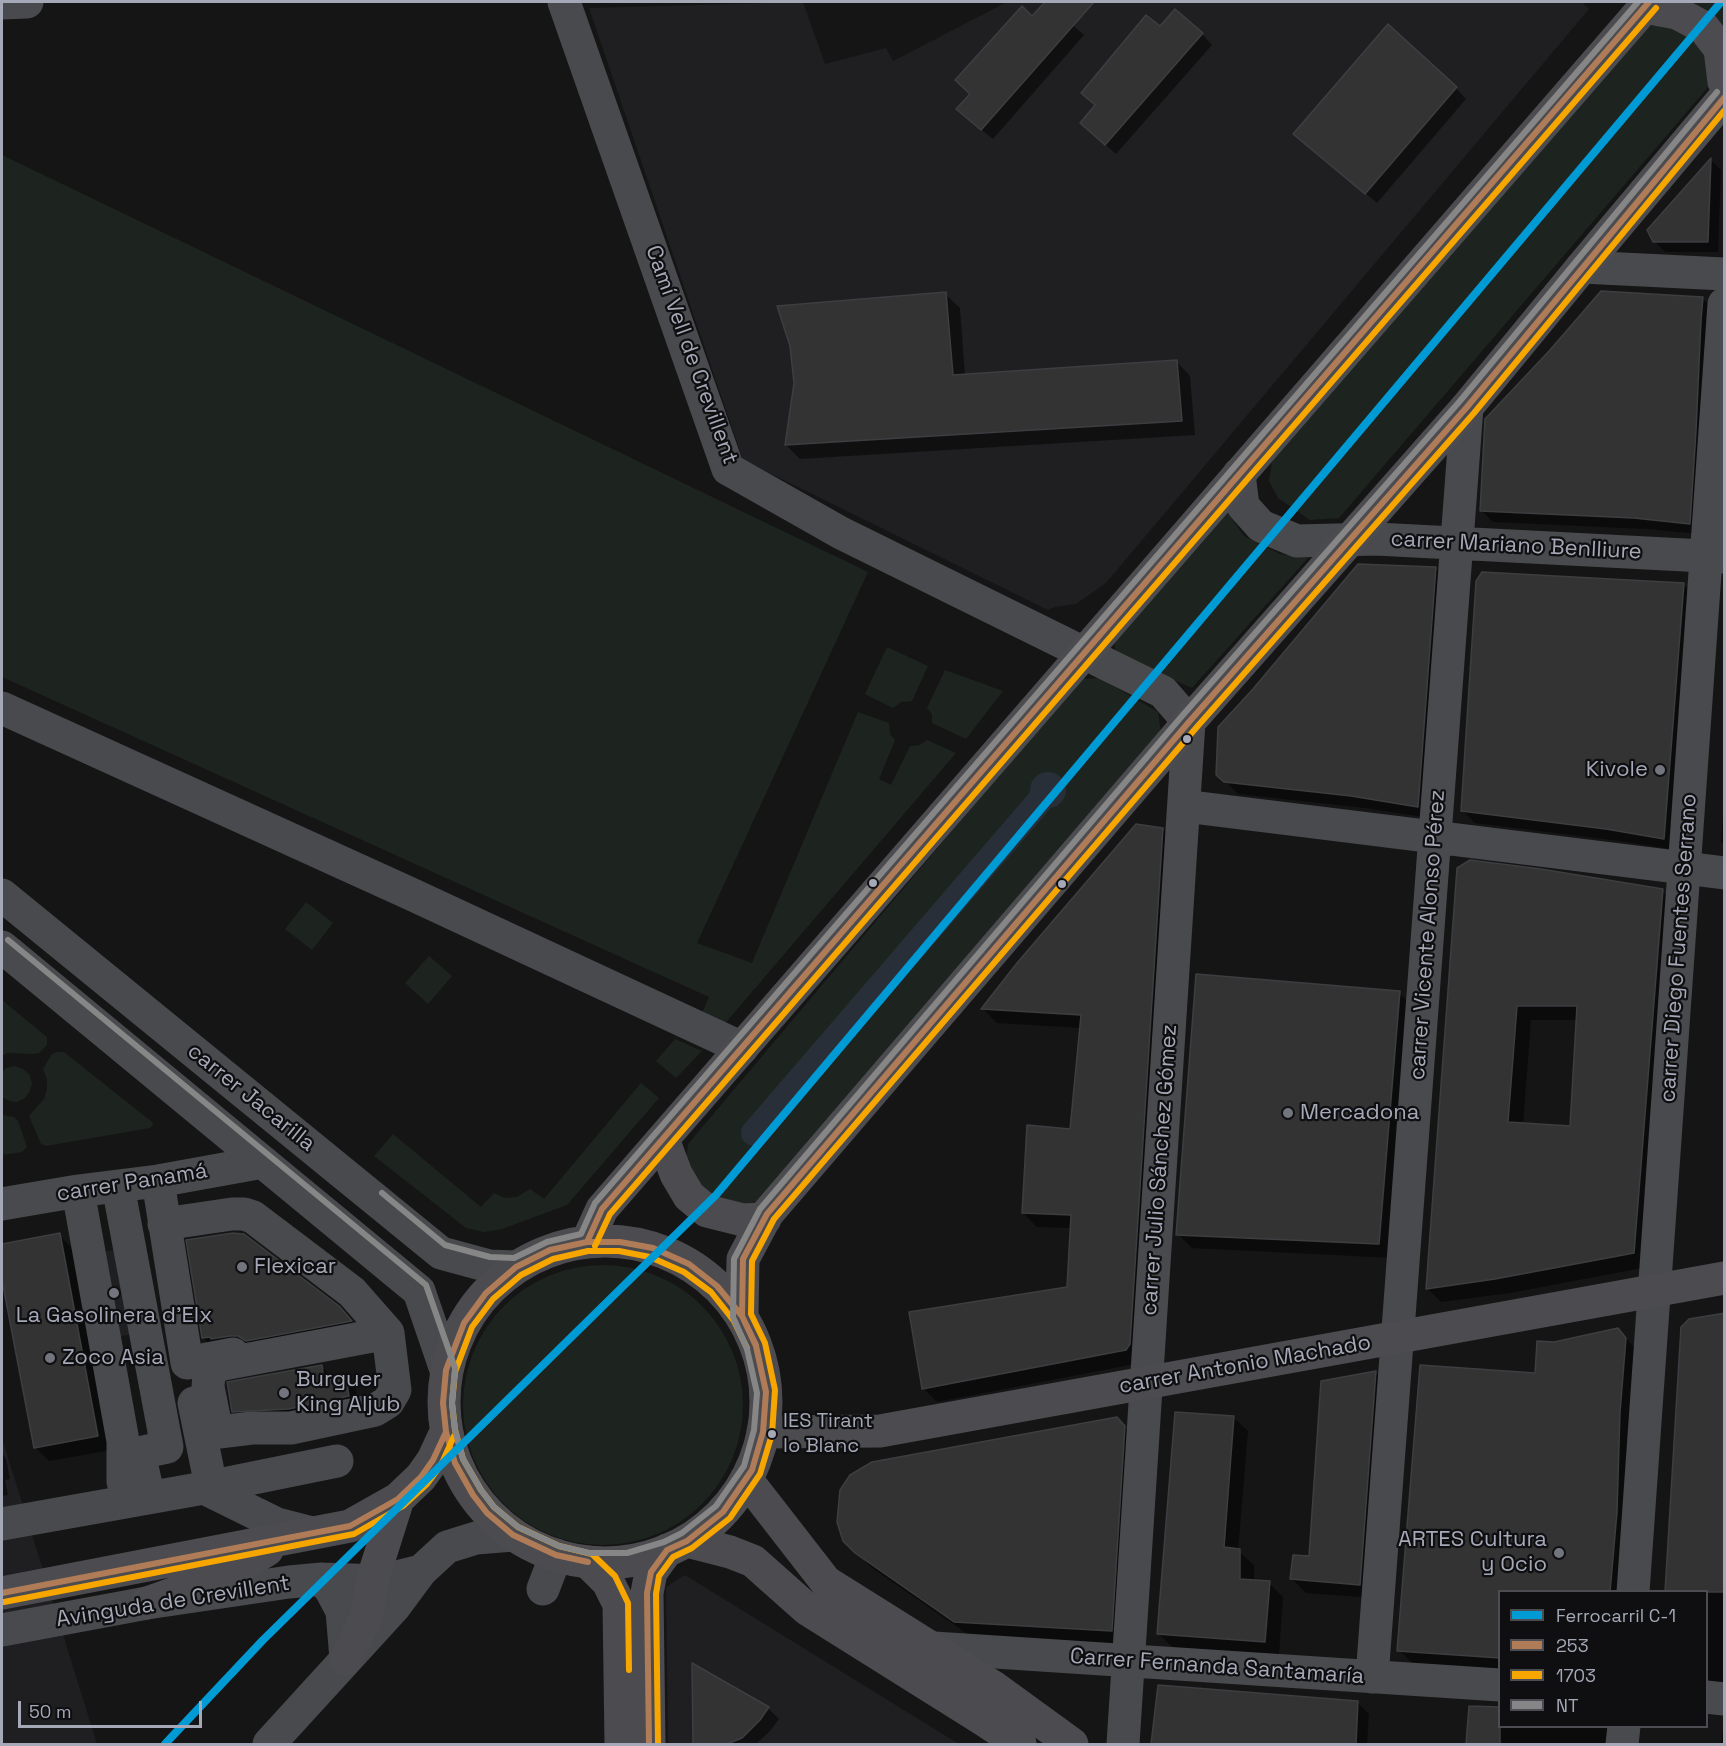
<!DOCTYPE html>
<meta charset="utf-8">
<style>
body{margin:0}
#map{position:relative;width:1726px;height:1746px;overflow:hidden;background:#151515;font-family:"Space Grotesk",sans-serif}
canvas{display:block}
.frame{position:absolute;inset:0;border:3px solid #a5a9b7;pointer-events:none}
.legend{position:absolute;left:1498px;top:1590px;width:210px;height:138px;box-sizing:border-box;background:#0f0f11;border:2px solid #4b4d53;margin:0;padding:8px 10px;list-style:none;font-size:18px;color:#a5a9b7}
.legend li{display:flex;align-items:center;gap:12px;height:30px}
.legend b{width:30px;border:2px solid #4b4d53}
.scale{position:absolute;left:18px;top:1701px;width:184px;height:27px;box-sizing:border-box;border:3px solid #a5a9b7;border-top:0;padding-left:8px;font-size:18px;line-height:21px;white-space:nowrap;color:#a5a9b7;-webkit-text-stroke:4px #0f0f11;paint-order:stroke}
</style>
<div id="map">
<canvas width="1726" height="1746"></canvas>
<div class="frame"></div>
<ul class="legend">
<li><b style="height:8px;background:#009ad5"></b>Ferrocarril C-1</li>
<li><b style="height:8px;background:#b07c57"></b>253</li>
<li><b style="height:8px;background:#f7a600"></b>1703</li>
<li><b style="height:8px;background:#868686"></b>NT</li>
</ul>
<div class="scale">50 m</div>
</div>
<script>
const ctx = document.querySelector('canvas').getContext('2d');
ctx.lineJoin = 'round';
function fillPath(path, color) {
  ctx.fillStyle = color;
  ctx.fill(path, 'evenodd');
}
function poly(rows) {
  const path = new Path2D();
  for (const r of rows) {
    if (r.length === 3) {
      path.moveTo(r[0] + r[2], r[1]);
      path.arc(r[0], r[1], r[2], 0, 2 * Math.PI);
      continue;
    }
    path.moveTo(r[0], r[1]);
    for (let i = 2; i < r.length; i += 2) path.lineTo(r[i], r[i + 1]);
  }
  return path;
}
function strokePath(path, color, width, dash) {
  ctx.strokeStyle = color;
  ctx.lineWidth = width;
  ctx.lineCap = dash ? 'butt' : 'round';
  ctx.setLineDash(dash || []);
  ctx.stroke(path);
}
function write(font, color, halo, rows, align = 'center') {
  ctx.font = font + ' "Space Grotesk",sans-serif';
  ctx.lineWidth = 4.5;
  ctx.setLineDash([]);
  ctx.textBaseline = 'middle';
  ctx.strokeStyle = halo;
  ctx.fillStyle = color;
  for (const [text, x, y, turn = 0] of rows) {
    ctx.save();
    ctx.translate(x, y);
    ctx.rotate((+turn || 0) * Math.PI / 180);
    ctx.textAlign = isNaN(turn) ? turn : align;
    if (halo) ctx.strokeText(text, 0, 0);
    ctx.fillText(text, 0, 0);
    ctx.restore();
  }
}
fillPath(poly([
 [803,2,825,64,886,48,893,61,1007,2,1582,2,1589,9,1106,583,1076,604,1055,607,1048,610,743,460,589,8],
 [119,1249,134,1334,110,1338,95,1253],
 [2,1438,97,1744,2,1744],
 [685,1575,959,1744,668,1744,666,1587]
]), '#1f1f21');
fillPath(poly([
 [1665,2,1724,2,1724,38],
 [1660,22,1706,40,1710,85,1339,518,1310,520,1278,498,1269,481,1273,455,1637,32],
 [2,155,868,572,697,943,752,963,858,712,889,723,890,734,895,740,879,779,891,785,910,746,920,745,927,740,956,753,722,1027,700,1018,709,997,2,677],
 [1227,512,1244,536,1280,554,1308,558,1192,688,1116,654,1114,641],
 [887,647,928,666,912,701,901,702,893,708,865,694],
 [945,670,1003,691,966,739,932,723,932,714,927,708],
 [1100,678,1158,712,1161,733,753,1205,734,1214,685,1171,688,1144,1080,679],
 [306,902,333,923,312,950,285,929],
 [429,956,452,976,428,1004,405,983],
 [2,1000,47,1037,47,1045,39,1053,34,1054,7,1053,2,1056],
 [675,1039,702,1051,676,1078,656,1061],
 [58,1052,64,1052,152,1122,153,1125,150,1128,46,1146,41,1144,29,1116,44,1099,47,1090,47,1079,43,1069,52,1054],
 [15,1066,23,1069,29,1074,32,1083,30,1091,25,1098,17,1102,9,1101,2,1097,2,1072,6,1068],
 [641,1083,659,1098,567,1205,502,1229,484,1232,466,1228,374,1156,393,1134,481,1207,494,1193,505,1198,517,1197,530,1189,544,1199],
 [2,1115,14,1117,18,1121,27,1147,22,1152,2,1155],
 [603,1405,140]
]), '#1d241f');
fillPath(poly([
 [1048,790,18]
]), '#282f38');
fillPath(poly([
 [1047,2,1084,35,993,139,969,120,972,94],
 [1160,28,1202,34,1212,45,1116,154,1092,133,1096,106],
 [1456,88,1466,99,1377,203,1295,134],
 [1711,160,1721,170,1718,252,1665,252,1654,241],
 [945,294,960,308,965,376,1176,361,1190,376,1195,435,800,459,786,445],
 [1703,299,1714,310,1700,534,1646,529,1493,522,1482,511],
 [1436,568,1448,581,1430,818,1365,808,1238,794,1218,774],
 [1683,584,1696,597,1676,850,1620,841,1475,823,1463,811],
 [1724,802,1724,845,1721,842],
 [1163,829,1177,843,1140,1363,937,1402,923,1388,1068,1288,1072,1228,1037,1227,1023,1213,1071,1130,1081,1028,997,1023,983,1009],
 [1458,869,1662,891,1676,905,1648,1267,1510,1293,1441,1302,1427,1288],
 [1531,1020,1578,1020,1572,1128,1523,1124],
 [1399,993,1413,1007,1393,1258,1192,1248,1178,1234],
 [59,1235,73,1249,112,1450,49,1461,35,1447,2,1272,2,1246],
 [338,1307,364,1335,218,1352,203,1338],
 [1724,1314,1724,1688,1706,1686,1706,1592],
 [1617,1329,1639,1352,1623,1592,1500,1592,1500,1669,1412,1663,1399,1650,1536,1374,1554,1343],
 [321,1366,332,1377,332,1381,345,1378,356,1389,359,1407,244,1421,233,1411],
 [1376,1372,1390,1386,1374,1598,1306,1593,1292,1579,1311,1557],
 [1233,1417,1248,1431,1238,1551,1254,1565,1254,1582,1269,1583,1283,1597,1279,1656,1173,1648,1159,1634],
 [1116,1419,1131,1433,1125,1645,969,1635,871,1567,844,1540],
 [2,1454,6,1459,10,1479,5,1480,8,1495,2,1496],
 [693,1666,768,1708,779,1719,770,1731,756,1744,694,1744],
 [1159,1687,1357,1702,1369,1714,1367,1744,1152,1744],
 [1471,1707,1500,1726,1615,1726,1614,1744,1467,1744],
 [1723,1726,1724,1726,1724,1744,1721,1744]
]), '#0007');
strokePath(poly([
 [754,1133,1043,797]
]), '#282f38', 26);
const building = poly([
 [1045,2,1094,2,981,130,956,109,970,94,955,80,1022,6,1032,16,1045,2],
 [1175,9,1203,33,1105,145,1080,123,1095,105,1081,93,1146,15,1160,26,1175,9],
 [1388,24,1457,87,1365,194,1293,134,1388,24],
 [1711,158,1708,242,1653,242,1647,230,1711,158],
 [1601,291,1703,297,1701,320,1696,431,1690,524,1634,518,1480,511,1485,419,1550,350,1601,291],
 [946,292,953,375,1177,360,1182,421,785,445,794,383,790,346,777,306,946,292],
 [1358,564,1436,567,1418,807,1351,796,1224,782,1216,775,1218,727,1253,689,1358,564],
 [1482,572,1684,583,1664,839,1606,829,1461,811,1476,581,1482,572],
 [1136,824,1163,828,1130,1344,1126,1350,922,1389,909,1312,1067,1287,1071,1215,1022,1213,1027,1125,1070,1129,1081,1015,981,1009,1017,963,1136,824],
 [1470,860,1541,869,1663,889,1634,1253,1495,1279,1426,1289,1457,868,1470,860],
 [1517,1006,1577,1006,1570,1126,1508,1122,1517,1006],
 [1196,974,1400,991,1379,1244,1176,1235,1196,974],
 [60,1233,98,1436,34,1448,2,1280,2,1244,60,1233],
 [233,1233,244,1234,339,1306,352,1321,246,1341,238,1336,230,1336,211,1339,210,1337,202,1338,186,1240,233,1233],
 [1725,1313,1725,1592,1665,1592,1681,1327,1689,1319,1725,1313],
 [1618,1328,1626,1338,1620,1412,1617,1512,1610,1592,1500,1592,1500,1658,1397,1651,1420,1365,1535,1373,1537,1341,1554,1342,1618,1328],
 [322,1365,324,1381,346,1377,349,1396,289,1409,232,1412,227,1382,322,1365],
 [1376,1371,1360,1585,1290,1579,1293,1555,1309,1556,1321,1381,1376,1371],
 [1175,1412,1234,1416,1224,1547,1240,1549,1240,1579,1270,1581,1265,1642,1157,1634,1175,1412],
 [1117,1417,1125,1426,1112,1631,954,1622,855,1553,843,1541,837,1522,840,1490,850,1475,872,1462,1117,1417],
 [692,1663,769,1707,760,1720,742,1738,727,1744,693,1744,692,1663],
 [1158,1685,1358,1701,1356,1744,1151,1744,1158,1685],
 [1469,1706,1500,1707,1500,1744,1466,1744,1469,1706]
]);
fillPath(building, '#333334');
strokePath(building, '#3d3e41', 1.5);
strokePath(poly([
 [564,2,728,469,841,533,1163,692,1189,722,1123,1744],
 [2,3,27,2],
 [1582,267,1724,274],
 [1239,474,1243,506,1261,526,1297,541,1376,539,1724,557],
 [2,708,411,894,742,1048],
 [1184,806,1724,873],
 [2,895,441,1253,489,1266,516,1267],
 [2,947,419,1291,446,1370],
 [158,1181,187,1363,233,1354],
 [118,1186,167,1447,139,1453,149,1498],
 [78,1191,123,1441,123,1482],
 [2,1204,78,1191,158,1181,263,1162],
 [164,1224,232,1214,244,1214,253,1217,352,1292,388,1333,395,1390,388,1402,375,1410,291,1428,252,1428,219,1432,216,1427,208,1387,209,1374,218,1365,388,1333],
 [194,1403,211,1486],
 [204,1488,337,1461],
 [2,1524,204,1488,277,1524,312,1533],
 [322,1579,331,1590,342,1611,346,1659],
 [543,1589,556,1555],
 [1633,1592,1724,304],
 [2,1630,147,1603,289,1582,322,1579,380,1581,421,1571,447,1547,476,1538,513,1535],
 [934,1648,1500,1685],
 [1372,1677,1467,407],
 [1706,1697,1724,1699],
 [269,1744,395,1606,421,1571],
 [1622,1744,1624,1726]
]), '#494a4e', 33);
strokePath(poly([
 [763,1432,880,1431,1724,1278],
 [588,1562,608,1582,619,1604,621,1744],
 [649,1744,647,1593,651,1572,667,1550]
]), '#4c4c50', 33);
strokePath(poly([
 [1644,7,1677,13,1703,27,1720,49,1724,82],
 [663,1139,676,1174,689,1196,707,1211,743,1220,765,1219],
 [605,1402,161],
 [587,1242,602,1209,1649,2],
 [742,1316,743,1259,767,1214,1189,722,1467,407,1582,267,1724,98],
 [746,1479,826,1582,995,1688,1072,1744],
 [687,1541,730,1552,753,1561,807,1609,984,1720,1020,1744],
 [2,1593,350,1526,398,1499,421,1477,433,1460,446,1432],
 [147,1603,226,1575,267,1550],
 [346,1659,367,1616,372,1581,398,1499]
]), '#4c4c50', 33);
strokePath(poly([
 [587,1242,602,1209,1649,2],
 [588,1562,556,1555,513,1535,487,1513,473,1495,455,1463,446,1432,443,1403,446,1370,464,1323,486,1293,516,1267,550,1250,587,1242,620,1242,653,1248,689,1264,717,1286,742,1316,756,1345],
 [2,1593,350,1526,398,1499,421,1477,433,1460,446,1432],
 [649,1744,647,1593,651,1572,667,1550,687,1541,723,1512,752,1470,763,1432,766,1392,756,1346,742,1316,743,1259,767,1214,1189,722,1467,407,1724,98]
]), '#b07c57', 6);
strokePath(poly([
 [595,1246,610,1214,1656,8],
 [4,1602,354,1534,403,1506,427,1484,441,1465,454,1436],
 [629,1670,628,1603,615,1576,592,1554,559,1546,518,1527,494,1507,481,1490,463,1459,455,1430,452,1403,455,1372,472,1327,493,1299,521,1275,553,1259,588,1251,619,1251,650,1257,684,1272,711,1292,734,1321,747,1348],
 [658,1744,656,1594,659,1576,673,1557,692,1548,730,1518,760,1474,772,1434,775,1390,765,1343,751,1314,752,1261,774,1219,1196,728,1474,413,1724,111]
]), '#f7a600', 6);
strokePath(poly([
 [8,940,426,1285,455,1368,452,1403,455,1430,463,1459,481,1490,494,1507,518,1527,559,1546,589,1553,627,1553,664,1542,682,1533,716,1506,744,1466,754,1430,757,1393,747,1349,733,1317,734,1259,760,1209,1182,716,1460,401,1717,92],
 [382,1193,445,1245,490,1257,514,1258,547,1242,581,1234,595,1203,1638,2]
]), '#868686', 6);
strokePath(poly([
 [165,1744,263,1640,716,1195,1721,2]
]), '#009ad5', 8);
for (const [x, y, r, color] of [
 [1187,739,5,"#a5a9b7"],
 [1660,770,6,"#73757e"],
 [873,883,5,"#a5a9b7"],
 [1062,884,5,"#a5a9b7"],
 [1288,1113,6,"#73757e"],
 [242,1267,6,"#73757e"],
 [114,1293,6,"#73757e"],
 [50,1358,6,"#73757e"],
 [284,1393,6,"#73757e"],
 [772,1434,5,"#a5a9b7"],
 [1559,1553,6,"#73757e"]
]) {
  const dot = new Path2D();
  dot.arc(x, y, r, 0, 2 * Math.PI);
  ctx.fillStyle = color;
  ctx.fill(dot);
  strokePath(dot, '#0f0f11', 2);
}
write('20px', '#a5a9b7', '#0f0f11', [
 ["IES Tirant",783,1422],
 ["lo Blanc",783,1447]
], 'left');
write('22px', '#a5a9b7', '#0f0f11', [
 ["Camí Vell de Crevillent",691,355,70],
 ["carrer Mariano Benlliure",1516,546,3],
 ["carrer Vicente Alonso Pérez",1428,935,-86],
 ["carrer Diego Fuentes Serrano",1679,948,-86],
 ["carrer Jacarilla",251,1098,39],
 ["carrer Julio Sánchez Gómez",1160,1170,-86],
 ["carrer Panamá",132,1183,-9],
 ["carrer Antonio Machado",1245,1365,-10],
 ["Avinguda de Crevillent",173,1602,-9],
 ["Carrer Fernanda Santamaría",1217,1667,4]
]);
write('22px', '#a5a9b7', '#0f0f11', [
 ["Kivole",1648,770,"right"],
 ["Mercadona",1300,1113],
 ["Flexicar",254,1267],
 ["La Gasolinera d'Elx",114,1316,"center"],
 ["Zoco Asia",62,1358],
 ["Burguer",296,1380],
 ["King Aljub",296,1405],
 ["ARTES Cultura",1547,1540,"right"],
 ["y Ocio",1547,1565,"right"]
], 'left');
</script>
